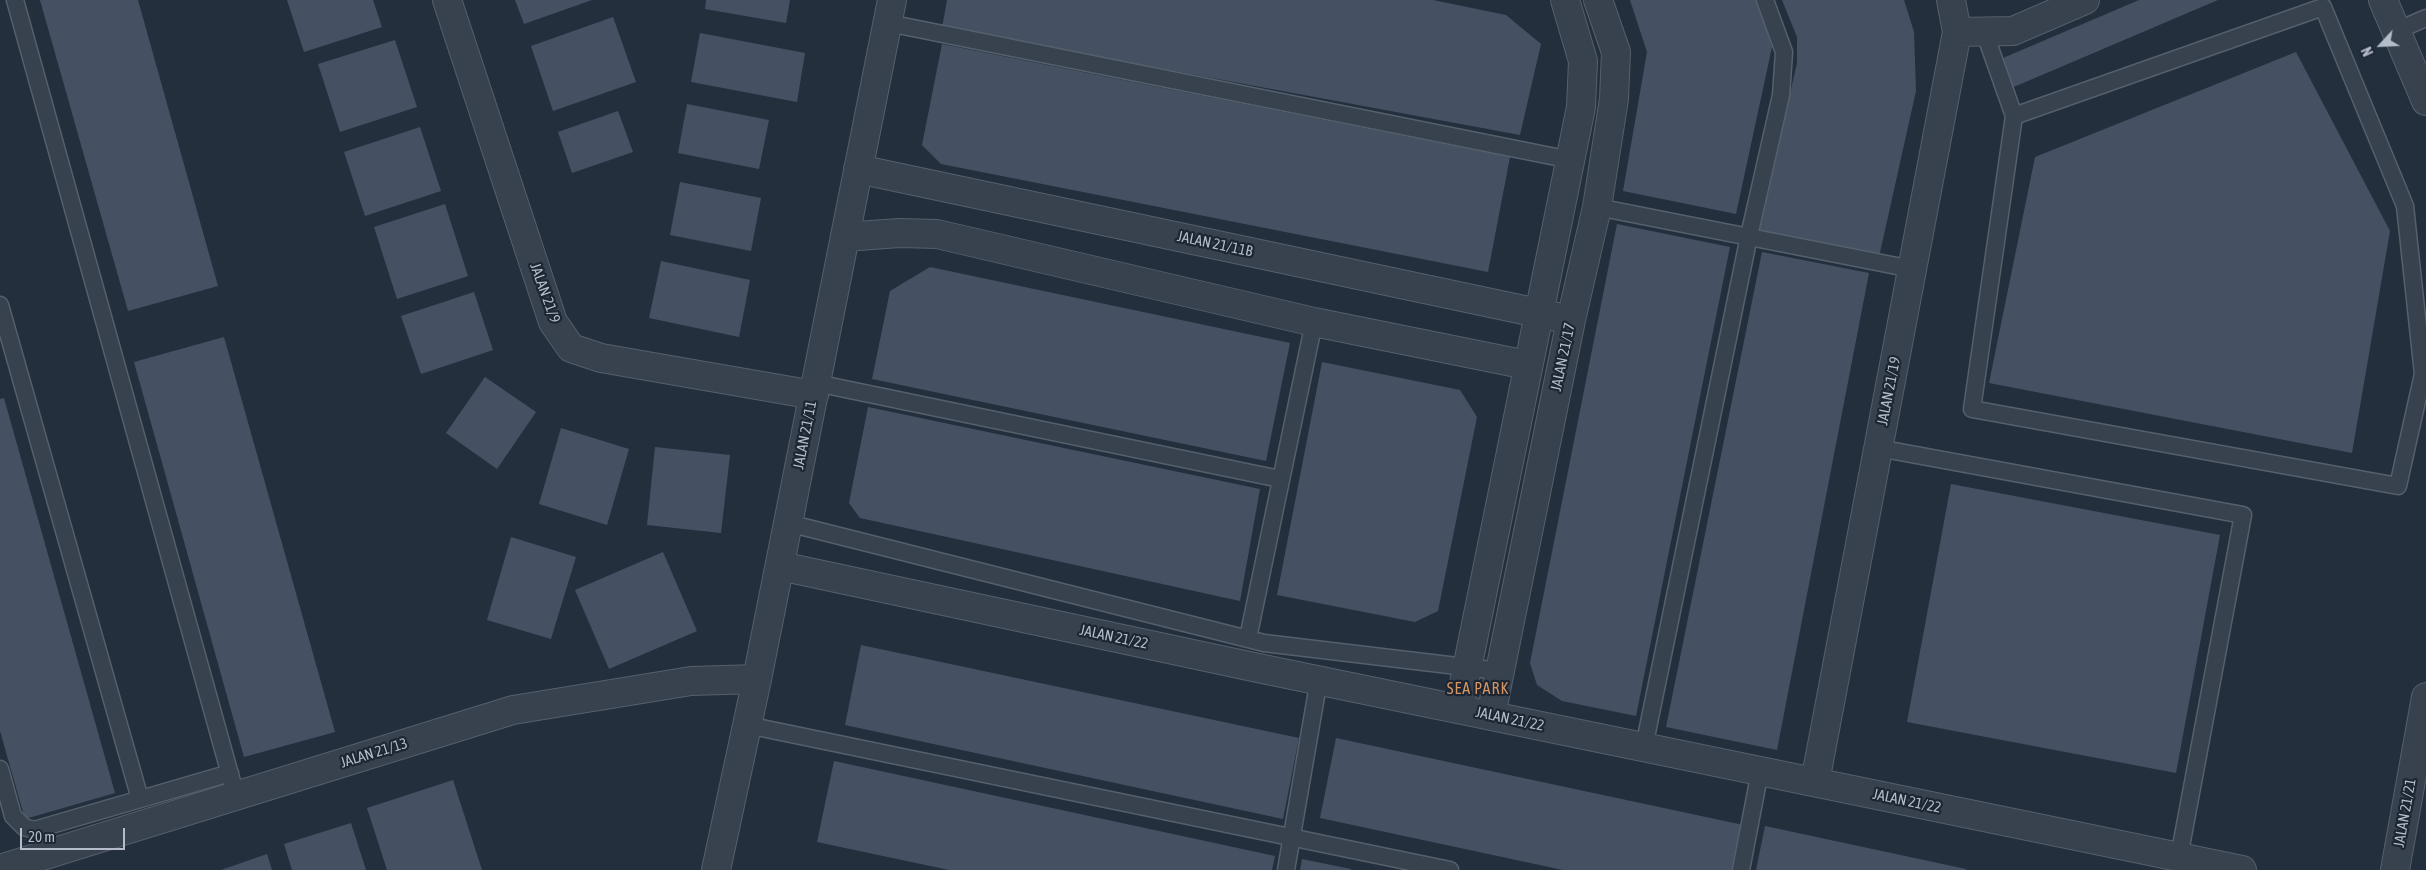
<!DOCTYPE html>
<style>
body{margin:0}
#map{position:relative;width:2426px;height:870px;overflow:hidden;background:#242f3e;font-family:"Asap Condensed",sans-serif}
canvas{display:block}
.north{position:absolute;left:2356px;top:20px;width:50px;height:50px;-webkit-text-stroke:4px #1d2633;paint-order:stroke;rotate:245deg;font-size:14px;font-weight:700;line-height:20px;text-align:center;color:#b4bcc9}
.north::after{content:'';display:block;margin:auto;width:18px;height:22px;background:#b4bcc9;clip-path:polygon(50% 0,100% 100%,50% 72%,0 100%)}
.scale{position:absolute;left:20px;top:828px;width:105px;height:22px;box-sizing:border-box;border:2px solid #b4bcc9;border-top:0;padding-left:6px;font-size:15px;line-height:18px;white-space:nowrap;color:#b4bcc9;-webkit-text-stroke:4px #1d2633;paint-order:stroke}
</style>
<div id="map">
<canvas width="2426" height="870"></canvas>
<div class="north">N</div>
<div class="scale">20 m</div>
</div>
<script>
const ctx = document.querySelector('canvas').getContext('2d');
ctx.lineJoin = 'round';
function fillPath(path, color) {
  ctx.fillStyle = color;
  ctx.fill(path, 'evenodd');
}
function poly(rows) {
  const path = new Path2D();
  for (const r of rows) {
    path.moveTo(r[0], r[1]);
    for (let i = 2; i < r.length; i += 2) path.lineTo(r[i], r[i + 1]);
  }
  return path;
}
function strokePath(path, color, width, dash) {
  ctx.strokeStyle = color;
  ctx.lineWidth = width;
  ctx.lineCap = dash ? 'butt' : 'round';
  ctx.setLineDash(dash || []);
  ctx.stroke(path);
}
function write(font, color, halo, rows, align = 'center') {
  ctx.font = font + ' "Asap Condensed",sans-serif';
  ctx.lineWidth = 4.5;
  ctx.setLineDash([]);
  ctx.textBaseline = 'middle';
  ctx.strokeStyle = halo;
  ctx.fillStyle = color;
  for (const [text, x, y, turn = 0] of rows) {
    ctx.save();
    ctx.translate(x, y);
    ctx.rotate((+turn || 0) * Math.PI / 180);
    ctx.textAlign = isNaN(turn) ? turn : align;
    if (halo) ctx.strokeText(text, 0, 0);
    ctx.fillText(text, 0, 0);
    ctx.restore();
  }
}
fillPath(poly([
 [40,0,138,0,218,286,128,311],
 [287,0,373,0,382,27,304,52],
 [515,0,592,0,524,24],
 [706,0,790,0,786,23,705,9],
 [947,0,1433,0,1506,15,1541,44,1520,135,942,28],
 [1630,0,1758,0,1772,47,1736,214,1623,191,1647,52],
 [1782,0,1904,0,1914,32,1916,91,1879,257,1759,230,1797,63,1797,37],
 [2139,0,2218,0,2002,92,1989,64],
 [613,17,636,82,553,111,531,46],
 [700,33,805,53,797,102,691,82],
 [395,40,417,107,340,132,318,64],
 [942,44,1510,157,1488,272,941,164,922,145],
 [2296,52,2390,231,2352,453,1989,383,2035,157],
 [687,104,769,120,759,169,678,153],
 [618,111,633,152,572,173,558,132],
 [420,127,441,191,365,216,344,152],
 [680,182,761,198,751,251,670,235],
 [445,204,468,276,397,299,374,227],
 [1617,224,1730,247,1636,716,1562,701,1537,685,1530,663],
 [1762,252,1869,273,1777,750,1666,727],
 [661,261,750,280,739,337,649,318],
 [930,267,1290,343,1266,461,872,379,890,291],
 [474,292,493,350,421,374,401,316],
 [224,337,335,732,244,757,134,362],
 [1322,362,1460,390,1477,417,1438,611,1415,622,1277,595],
 [485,377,536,412,497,469,446,433],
 [4,398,115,793,25,819,0,731,0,399],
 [868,407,1260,489,1240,601,860,518,849,503],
 [561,428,629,449,607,525,539,504],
 [655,447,730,455,721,533,647,525],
 [1951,484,2220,535,2176,773,1907,722],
 [511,537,576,557,551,639,487,620],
 [663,552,697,631,609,669,575,590],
 [861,645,1299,738,1283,819,845,725],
 [1336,738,1748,826,1739,870,1563,870,1320,818],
 [834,761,1275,856,1272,870,949,870,817,842],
 [453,780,482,870,387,870,367,808],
 [351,823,366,870,292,870,284,844],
 [1765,826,1966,869,1966,870,1756,870],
 [267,854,272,870,221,870],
 [1302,859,1351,869,1351,870,1300,870]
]), '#455162');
const service = poly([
 [15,0,236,796],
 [888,23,1571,160],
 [1984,31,2014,116,1972,409,2398,486,2423,374,2405,206,2323,7,2014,116],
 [2396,31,2426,18],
 [1597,207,1912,269],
 [0,305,140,799],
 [816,383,1280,479],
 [1878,448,2243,515,2179,857],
 [788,523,1264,643,1499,671],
 [1248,638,1314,322],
 [747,725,1450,870],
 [1644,747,1749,236,1781,95,1784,52,1765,0],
 [0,769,13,816,24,827,34,830,230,773],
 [1286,870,1319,679],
 [1741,870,1760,771]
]);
const minor = poly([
 [447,0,553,322,571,348,601,358,814,395],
 [2383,0,2426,101],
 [1957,32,2013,31,2085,0],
 [858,169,1571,320],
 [845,237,899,233,937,234,1314,322,1527,365],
 [780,566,1258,668,2242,870],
 [1459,708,1581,107,1583,61,1565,0],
 [1491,715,1571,320,1597,207,1614,99,1616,52,1598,0],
 [1815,782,1957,32,1951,0],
 [0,869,513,710,691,681,757,679],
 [2395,870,2426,697]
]);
const tertiary = poly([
 [716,870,757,679,892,0]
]);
strokePath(service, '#565f6c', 19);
strokePath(minor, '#565f6c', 30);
strokePath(tertiary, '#565f6c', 30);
strokePath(service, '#38414e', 16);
strokePath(minor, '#38414e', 28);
strokePath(tertiary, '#38414e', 28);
write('15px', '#b4bcc9', '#1d2633', [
 ["JALAN 21/11B",1215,244,12],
 ["JALAN 21/9",545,293,70],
 ["JALAN 21/17",1563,357,-78],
 ["JALAN 21/19",1889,391,-79],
 ["JALAN 21/11",805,435,-79],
 ["JALAN 21/22",1114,637,12],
 ["JALAN 21/22",1510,719,12],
 ["JALAN 21/13",374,753,-17],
 ["JALAN 21/22",1907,801,12],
 ["JALAN 21/21",2405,813,-80]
]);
ctx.letterSpacing = '1px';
write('16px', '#d59563', '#1d2633', [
 ["SEA PARK",1478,689]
]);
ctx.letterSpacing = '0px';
</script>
